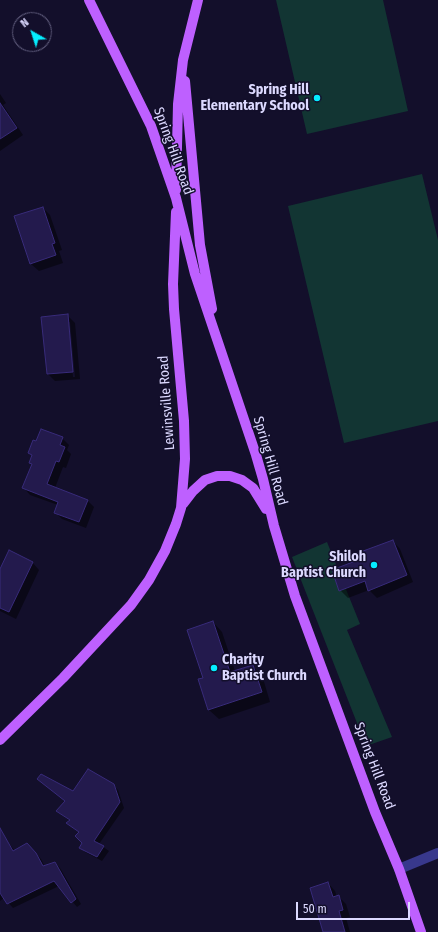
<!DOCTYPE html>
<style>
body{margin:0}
#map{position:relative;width:438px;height:932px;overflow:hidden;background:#130f2b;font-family:"Fira Sans Condensed",sans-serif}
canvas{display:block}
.north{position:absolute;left:12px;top:12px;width:40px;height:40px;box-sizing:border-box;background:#130f2b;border:1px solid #636080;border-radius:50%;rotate:321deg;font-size:11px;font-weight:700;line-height:16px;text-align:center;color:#dcd9ff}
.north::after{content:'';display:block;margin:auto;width:14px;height:18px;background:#05eeff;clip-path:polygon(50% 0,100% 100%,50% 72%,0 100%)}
.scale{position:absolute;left:296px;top:902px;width:114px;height:18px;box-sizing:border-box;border:2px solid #dcd9ff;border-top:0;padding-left:5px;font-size:12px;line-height:14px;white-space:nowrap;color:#dcd9ff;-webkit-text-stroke:3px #130f2b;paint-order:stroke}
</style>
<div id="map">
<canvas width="438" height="932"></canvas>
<div class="north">N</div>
<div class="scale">50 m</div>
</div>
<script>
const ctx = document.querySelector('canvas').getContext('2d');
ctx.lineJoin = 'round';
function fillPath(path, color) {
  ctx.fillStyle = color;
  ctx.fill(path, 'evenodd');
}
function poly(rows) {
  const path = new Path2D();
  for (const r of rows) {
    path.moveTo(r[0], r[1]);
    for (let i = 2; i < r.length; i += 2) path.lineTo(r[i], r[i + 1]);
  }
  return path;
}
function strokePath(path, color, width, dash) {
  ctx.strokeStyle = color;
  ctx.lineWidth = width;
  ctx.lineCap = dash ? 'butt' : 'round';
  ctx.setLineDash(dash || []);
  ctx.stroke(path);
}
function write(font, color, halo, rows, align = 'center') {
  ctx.font = font + ' "Fira Sans Condensed",sans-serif';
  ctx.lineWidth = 3;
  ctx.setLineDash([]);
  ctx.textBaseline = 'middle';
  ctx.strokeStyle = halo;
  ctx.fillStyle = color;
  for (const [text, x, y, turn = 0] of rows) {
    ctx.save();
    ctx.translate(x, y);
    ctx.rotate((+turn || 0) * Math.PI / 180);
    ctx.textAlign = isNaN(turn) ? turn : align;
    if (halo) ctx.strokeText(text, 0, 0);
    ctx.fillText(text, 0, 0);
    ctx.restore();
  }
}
fillPath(poly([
 [276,0,383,0,408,111,307,134],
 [422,174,438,240,438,421,344,443,288,206],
 [327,542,360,624,347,630,392,737,366,746,292,557]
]), '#123533');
fillPath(poly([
 [0,94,6,103,3,105,23,135,0,151],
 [43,208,50,215,62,250,59,251,63,263,39,271,31,264,15,217],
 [67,315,75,323,80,379,55,381,48,374,42,318],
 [68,322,70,322,75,377,73,377],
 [62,438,69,445,67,450,71,454,66,468,63,467,55,488,87,500,94,507,86,528,62,519,55,512,58,505,30,495,24,488,32,465,30,463,33,456,30,453,37,442],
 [393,541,400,549,413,582,377,598,369,590,348,598,340,590,359,561],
 [32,562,39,570,16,619,0,611,0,571],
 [213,622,222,632,235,671,252,666,262,675,270,702,219,719,209,710],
 [39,779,73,792,113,785,118,790,124,808,99,844,109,851,102,861,85,852,81,847,83,843,80,833,68,823,70,821,57,811,66,801],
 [7,841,15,851,27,845,41,859,45,867,55,863,60,868,81,904,77,907,59,886,13,908,4,898,0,901,0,845],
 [328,883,335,891,337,897,338,896,346,904,350,917,346,918,350,932,324,932]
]), '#0007');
const building = poly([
 [0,103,17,128,0,139,0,103],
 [43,207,55,243,52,244,56,255,30,264,14,216,43,207],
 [68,314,73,372,47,374,41,317,68,314],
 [41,429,63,437,60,445,65,447,59,462,56,461,47,484,88,500,79,522,54,513,58,502,22,488,32,464,29,463,32,455,28,453,33,440,36,441,41,429],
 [393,540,407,575,368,591,365,581,339,591,332,570,358,560,355,554,393,540],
 [9,550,33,562,9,612,0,608,0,569,9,550],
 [213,621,230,672,253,665,262,692,208,710,198,679,203,678,187,630,213,621],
 [88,769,114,784,120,802,94,841,104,846,97,857,79,848,82,843,75,836,79,832,66,823,70,820,56,811,65,801,37,779,41,774,73,791,88,769],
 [0,828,13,851,27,843,36,853,43,866,55,862,76,899,71,903,54,881,7,904,0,893,0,828],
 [328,882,333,897,339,895,343,910,339,911,345,932,323,932,310,888,328,882]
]);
fillPath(building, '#231a4d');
strokePath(building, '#382b7a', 1);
strokePath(poly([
 [399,869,438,853]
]), '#38388c', 10);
strokePath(poly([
 [89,0,151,126,176,198,195,274,256,455,263,479,274,526,295,596,375,812,399,869,421,932],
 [185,81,200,245,212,309],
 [176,190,178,104,183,60,198,0],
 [183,504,193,491,205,480,217,476,230,476,242,480,253,488,266,509],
 [0,740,63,678,131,605,149,580,165,551,176,524,181,508,185,459,184,421,174,309,173,284,176,212]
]), '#be60ff', 10);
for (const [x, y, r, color] of [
 [317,98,4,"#05eeff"],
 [374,565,4,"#05eeff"],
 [214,668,4,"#05eeff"]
]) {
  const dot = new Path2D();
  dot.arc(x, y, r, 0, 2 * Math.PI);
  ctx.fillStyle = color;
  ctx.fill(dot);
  strokePath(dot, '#130f2b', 1.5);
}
write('bold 14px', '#dcd9ff', '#130f2b', [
 ["Spring Hill",309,90],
 ["Elementary School",309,106],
 ["Shiloh",366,557],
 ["Baptist Church",366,573],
 ["Charity",222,660,"left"],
 ["Baptist Church",222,676,"left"]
], 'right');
write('14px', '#dcd9ff', '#130f2b', [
 ["Spring Hill Road",173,151,70],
 ["Lewinsville Road",167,403,-94],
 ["Spring Hill Road",270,461,74],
 ["Spring Hill Road",374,766,69]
]);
</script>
